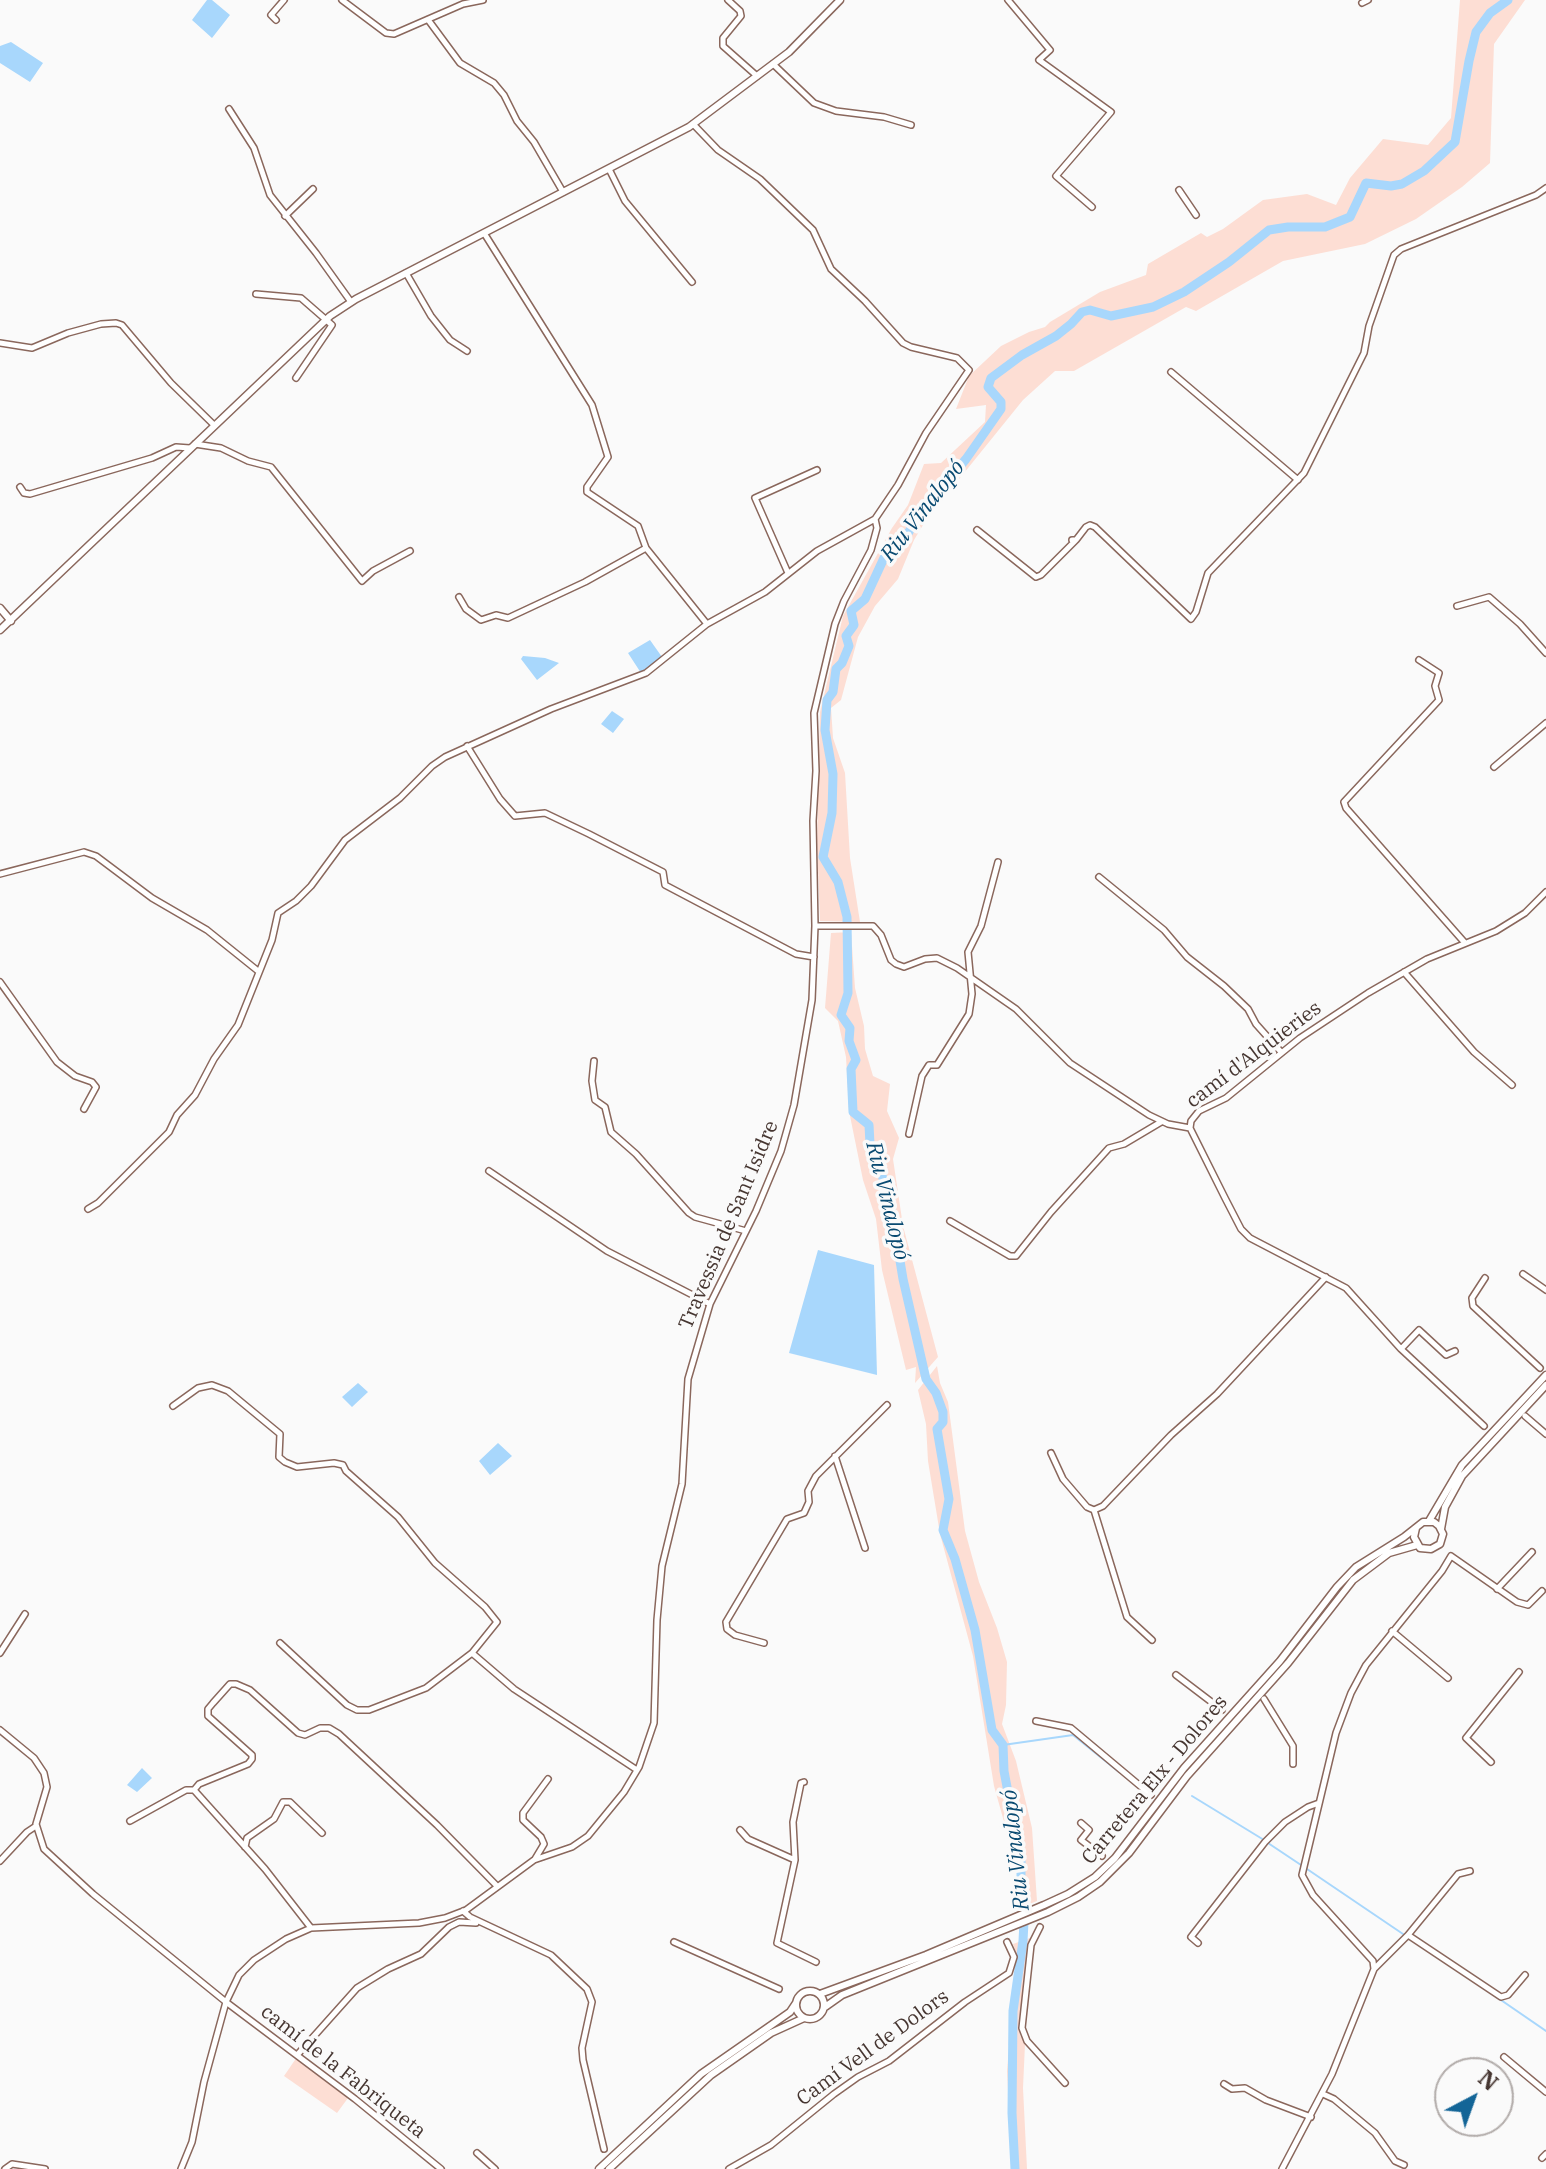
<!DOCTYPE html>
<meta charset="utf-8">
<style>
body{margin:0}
#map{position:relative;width:1546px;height:2169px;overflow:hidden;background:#fafafa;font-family:"IBM Plex Serif",serif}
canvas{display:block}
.north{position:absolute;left:1434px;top:2057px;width:80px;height:80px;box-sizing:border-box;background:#fafafa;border:2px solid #b2acaa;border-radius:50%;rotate:41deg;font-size:22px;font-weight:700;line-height:32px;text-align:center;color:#463631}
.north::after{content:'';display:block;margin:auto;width:28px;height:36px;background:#136597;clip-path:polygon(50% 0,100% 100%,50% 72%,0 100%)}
</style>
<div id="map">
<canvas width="1546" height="2169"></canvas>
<div class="north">N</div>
</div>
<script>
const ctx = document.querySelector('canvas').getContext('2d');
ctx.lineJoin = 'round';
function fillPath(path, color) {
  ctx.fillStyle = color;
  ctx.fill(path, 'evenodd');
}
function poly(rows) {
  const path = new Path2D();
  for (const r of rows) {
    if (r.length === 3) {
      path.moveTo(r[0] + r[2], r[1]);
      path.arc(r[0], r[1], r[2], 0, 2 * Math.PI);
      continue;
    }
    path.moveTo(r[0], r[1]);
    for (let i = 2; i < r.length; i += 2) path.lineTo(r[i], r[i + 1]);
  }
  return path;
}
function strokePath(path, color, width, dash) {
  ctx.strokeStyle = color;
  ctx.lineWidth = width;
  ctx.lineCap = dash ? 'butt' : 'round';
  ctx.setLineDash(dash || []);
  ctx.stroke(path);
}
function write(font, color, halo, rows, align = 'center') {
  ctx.font = font + ' "IBM Plex Serif",serif';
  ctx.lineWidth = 7;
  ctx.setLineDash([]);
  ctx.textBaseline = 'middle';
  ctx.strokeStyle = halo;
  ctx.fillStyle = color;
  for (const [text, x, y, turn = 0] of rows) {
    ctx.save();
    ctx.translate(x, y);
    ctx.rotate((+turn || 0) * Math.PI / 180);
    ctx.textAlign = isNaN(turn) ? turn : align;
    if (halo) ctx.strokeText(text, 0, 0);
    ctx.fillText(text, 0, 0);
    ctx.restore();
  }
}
fillPath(poly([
 [1460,0,1525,0,1494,44,1490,163,1462,187,1416,219,1365,244,1283,261,1196,311,1186,307,1074,371,1055,371,1023,400,926,520,914,540,898,579,875,606,858,637,841,700,831,708,833,738,845,773,850,858,860,922,820,921,817,841,820,712,843,616,892,528,908,505,924,464,941,463,985,422,986,405,956,409,969,376,1001,346,1029,332,1045,327,1050,322,1100,292,1146,275,1148,264,1201,233,1207,237,1223,229,1263,200,1307,194,1336,205,1350,178,1383,139,1428,145,1451,118],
 [851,932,855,988,864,1026,865,1049,873,1076,890,1084,887,1111,899,1138,893,1159,903,1226,938,1357,915,1383,916,1367,906,1370,882,1270,876,1219,863,1180,849,1111,846,1057,838,1021,825,1008,831,933],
 [937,1366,940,1383,948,1402,965,1531,979,1582,997,1628,1007,1662,1006,1705,1002,1724,1016,1761,1032,1828,1037,1901,1019,1908,1017,1904,1017,1868,994,1786,973,1656,940,1534,928,1461,926,1424,918,1390],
 [1030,1938,1020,2016,1020,2035,1025,2044,1023,2088,1027,2169,1012,2169,1007,2071,1017,1955,1013,1944],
 [297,2057,348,2098,337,2113,284,2076]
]), '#fdded4');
fillPath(poly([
 [207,0,212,0,230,15,212,38,192,20],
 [11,42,43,63,30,82,0,63,0,46],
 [650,640,662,657,641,673,628,653],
 [523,656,545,658,559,663,537,680,521,659],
 [612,711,624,719,613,733,601,724],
 [818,1250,874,1265,877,1375,789,1353],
 [358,1383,368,1392,352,1407,342,1397],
 [498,1443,512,1456,490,1475,479,1461],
 [142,1768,152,1778,137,1792,127,1785]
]), '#a8d7fc');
strokePath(poly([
 [1003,1745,1073,1735,1119,1772],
 [1192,1796,1264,1840],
 [1268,1843,1301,1865],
 [1307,1869,1403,1934],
 [1482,1987,1546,2031]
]), '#a8d7fc', 2);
strokePath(poly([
 [1015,2169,1012,2113,1013,2011,1023,1941,1025,1903,1021,1883,1021,1861,1004,1771,1003,1745,992,1730,975,1630,955,1559,943,1530,949,1499,937,1429,943,1422,943,1412,936,1393,926,1379,903,1279,889,1194,870,1144,869,1125,853,1112,851,1069,856,1060,849,1041,850,1028,841,1015,848,993,847,917,838,882,823,857,832,813,833,774,825,730,827,700,833,692,836,669,842,663,849,646,846,636,854,625,851,611,865,599,884,558,889,557,893,553,890,548,892,543,900,543,904,535,909,532,914,521,966,459,1001,409,1001,402,988,387,991,378,1022,355,1056,336,1071,324,1082,312,1090,310,1111,316,1153,307,1184,292,1229,262,1269,230,1288,227,1325,227,1350,217,1366,183,1391,186,1402,184,1424,171,1455,142,1469,61,1476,32,1490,13,1508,0]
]), '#a8d7fc', 9);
const street = poly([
 [342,0,386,33,394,34,463,4,483,0],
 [728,0,740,11,741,16,723,38,723,46,757,76],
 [1008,0,1050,50,1039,60,1111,112,1056,176,1092,207],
 [1362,3,1368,0],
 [276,20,271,15,284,0],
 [429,21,460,63,494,83,504,95,517,121,534,142,563,192],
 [773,64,814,103,836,111,884,117,911,125],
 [229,109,254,148,270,195,316,253,351,302],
 [609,169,625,201,692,282],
 [1179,190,1196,215],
 [285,216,313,189],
 [484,233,592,405,608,457,587,487,587,492,638,526,646,548,707,624],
 [406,273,431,316,450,340,467,351],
 [256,294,301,298,332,325,296,378],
 [0,343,32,348,68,333,101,324,116,323,122,325,171,383,214,425],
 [1171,372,1298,480],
 [195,444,221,448,248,461,271,467,362,581,373,571,410,551],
 [20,487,24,493,30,494,152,458,176,447,190,448],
 [977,530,1036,577,1041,575,1075,541],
 [1072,540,1076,540,1086,527,1090,525,1095,527,1191,619,1196,612,1208,573,1304,473,1364,353,1369,326,1394,255,1401,249,1536,195,1546,188],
 [788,573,755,498,817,470],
 [459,597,466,609,481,620,496,615,508,618,585,582,646,548],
 [1457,606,1489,597,1520,624,1546,653],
 [1419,660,1439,673,1435,686,1439,700,1344,802,1346,808,1465,943],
 [467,746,500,799,515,816,545,813,589,834,663,872,665,885,796,954,814,957],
 [1494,767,1546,723],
 [0,874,84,852,96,856,152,898,207,930,258,971],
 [1099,877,1164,930,1187,957,1224,986,1248,1009,1256,1024,1281,1052],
 [815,926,873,926,881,935,891,960,896,964,904,967,925,959,937,958,957,968,1016,1009,1070,1063,1149,1115,1168,1124,1190,1128],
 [1404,972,1474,1052,1512,1085],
 [0,982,57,1062,75,1076,92,1082,96,1087,84,1109],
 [594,1061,592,1081,595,1100,605,1107,611,1132,636,1154,689,1213,695,1217,746,1231],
 [909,1134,922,1076,929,1065,937,1065,969,1014,972,994,968,952,981,926,998,862],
 [489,1171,607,1251,710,1304],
 [88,1209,98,1203,169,1132,177,1115,195,1095,214,1059,238,1025,272,940,278,913,296,901,311,886,345,840,400,798,432,766,445,757,551,709,646,673,707,624,765,592,817,551,875,519],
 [950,1221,1010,1256,1016,1256,1051,1212,1109,1148,1124,1144,1161,1122],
 [1523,1274,1546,1290],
 [1485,1278,1472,1298,1473,1306,1540,1368],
 [1401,1349,1419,1330,1446,1355,1455,1351],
 [173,1406,198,1388,212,1385,228,1391,280,1434,279,1457,285,1462,297,1467,334,1463,343,1465,346,1471,398,1517,435,1563,485,1607,497,1622,472,1653,514,1689,637,1770],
 [1525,1416,1546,1434],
 [1484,1426,1401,1349,1346,1288,1250,1238,1241,1229,1225,1198,1190,1128,1191,1121,1199,1111,1226,1098,1300,1038,1368,993,1427,959,1496,931,1525,913,1546,892],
 [1051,1453,1063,1479,1087,1507,1094,1510,1103,1506,1171,1435,1217,1394,1326,1277],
 [835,1456,865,1548],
 [1094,1510,1127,1617,1152,1640],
 [1497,1589,1532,1552],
 [1392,1631,1448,1678],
 [280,1643,347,1705,357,1710,369,1710,426,1688,472,1653],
 [764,1643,735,1635,727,1629,726,1622,787,1519,804,1513,809,1502,808,1491,816,1476,887,1405],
 [0,1653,25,1614],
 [1176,1675,1222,1710],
 [1264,1699,1293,1746,1293,1764],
 [1036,1721,1071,1728,1151,1795],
 [0,1730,34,1758,44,1773,47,1787,36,1824,44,1849,93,1894,226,2002,355,2099,441,2169],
 [1491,1762,1466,1738,1519,1672],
 [194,1790,199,1784,248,1764,252,1759,252,1755,208,1716,208,1709,213,1703,230,1684,236,1684,250,1690,298,1733,305,1735,320,1728,329,1728,339,1734,437,1825,497,1886],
 [130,1821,186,1790,194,1790,265,1869,311,1928],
 [1081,1823,1089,1830,1081,1840,1102,1856],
 [740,1830,748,1839,795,1860,777,1943,816,1962],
 [245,1847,247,1838,274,1819,283,1802,290,1802,322,1833],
 [535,1859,544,1844,541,1837,523,1820,523,1813,548,1779],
 [795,1860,793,1822,801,1783,804,1782],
 [0,1861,27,1832,36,1826],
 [463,1911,470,1917,551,1955,587,1989,592,2002,582,2048,583,2060,604,2149],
 [1040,1927,1031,1945,1022,2028,1027,2041,1065,2083],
 [1408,1935,1458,1874,1470,1871],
 [674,1942,779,1989],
 [1198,1943,1191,1937,1265,1842,1285,1822,1308,1807,1319,1803],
 [1374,1969,1408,1935,1501,1997,1508,1995,1525,1975],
 [298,2054,357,1988,388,1969,421,1954,449,1927,459,1922,476,1923],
 [1504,2057,1546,2092],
 [1224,2084,1232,2089,1245,2088,1266,2100,1311,2117],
 [1323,2094,1334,2099,1375,2133,1395,2161,1404,2165],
 [477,2153,495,2169],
 [1542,2158,1546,2154],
 [5,2169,12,2164,45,2169],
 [181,2169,192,2142,204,2082,226,2002,239,1975,254,1960,286,1939,311,1928,419,1923,445,1918,466,1910,534,1860,572,1847,588,1836,624,1792,639,1767,654,1723,657,1620,662,1566,682,1484,688,1379,710,1304,756,1211,781,1151,794,1105,812,1000,815,926,813,821,816,771,814,713,835,624,844,601,871,550,877,528,875,519,898,485,926,433,969,370,957,358,911,347,903,343,865,301,831,269,813,230,760,179,718,150,693,124],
 [729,2169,771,2145,834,2094,858,2077,889,2061,965,2002,1009,1973,1014,1957,1007,1942],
 [1282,2169,1332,2074,1374,1969,1373,1961,1313,1895,1302,1875,1336,1733,1351,1693,1366,1665,1442,1571,1451,1556,1517,1602,1528,1605,1542,1591]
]);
const secondary = poly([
 [0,608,11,621],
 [0,630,330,316,356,299,689,127,789,52,840,0],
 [1429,1521,1462,1465,1546,1375],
 [1441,1529,1445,1507,1462,1476,1546,1385],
 [810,2005,14],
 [820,1994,926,1955,1044,1905,1068,1894,1095,1877,1115,1858,1184,1768,1280,1661,1337,1587,1356,1567,1404,1537,1423,1522,1434,1522,1439,1526,1443,1534,1440,1544,1431,1549,1420,1548,1414,1537,1416,1528],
 [825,2007,842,1995,1048,1912,1078,1897,1100,1882,1129,1853,1187,1776,1288,1663,1353,1580,1389,1553,1417,1545],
 [599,2169,701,2074,790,2012,796,2003],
 [609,2169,711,2075,771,2033,804,2018]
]);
strokePath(street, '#8a675c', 8);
strokePath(secondary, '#8a675c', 9);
strokePath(street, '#fff', 5);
strokePath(secondary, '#fff', 6);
write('20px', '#463631', '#fafafa', [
 ["camí d'Alquieries",1254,1055,-37],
 ["Travessia de Sant Isidre",729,1225,-67],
 ["Carretera Elx - Dolores",1155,1780,-50],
 ["Camí Vell de Dolors",873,2048,-36],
 ["camí de la Fabriqueta",343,2072,38]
]);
write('italic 22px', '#094a71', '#fafafa', [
 ["Riu Vinalopó",923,511,-52],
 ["Riu Vinalopó",887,1201,76],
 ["Riu Vinalopó",1016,1850,-96]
]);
</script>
